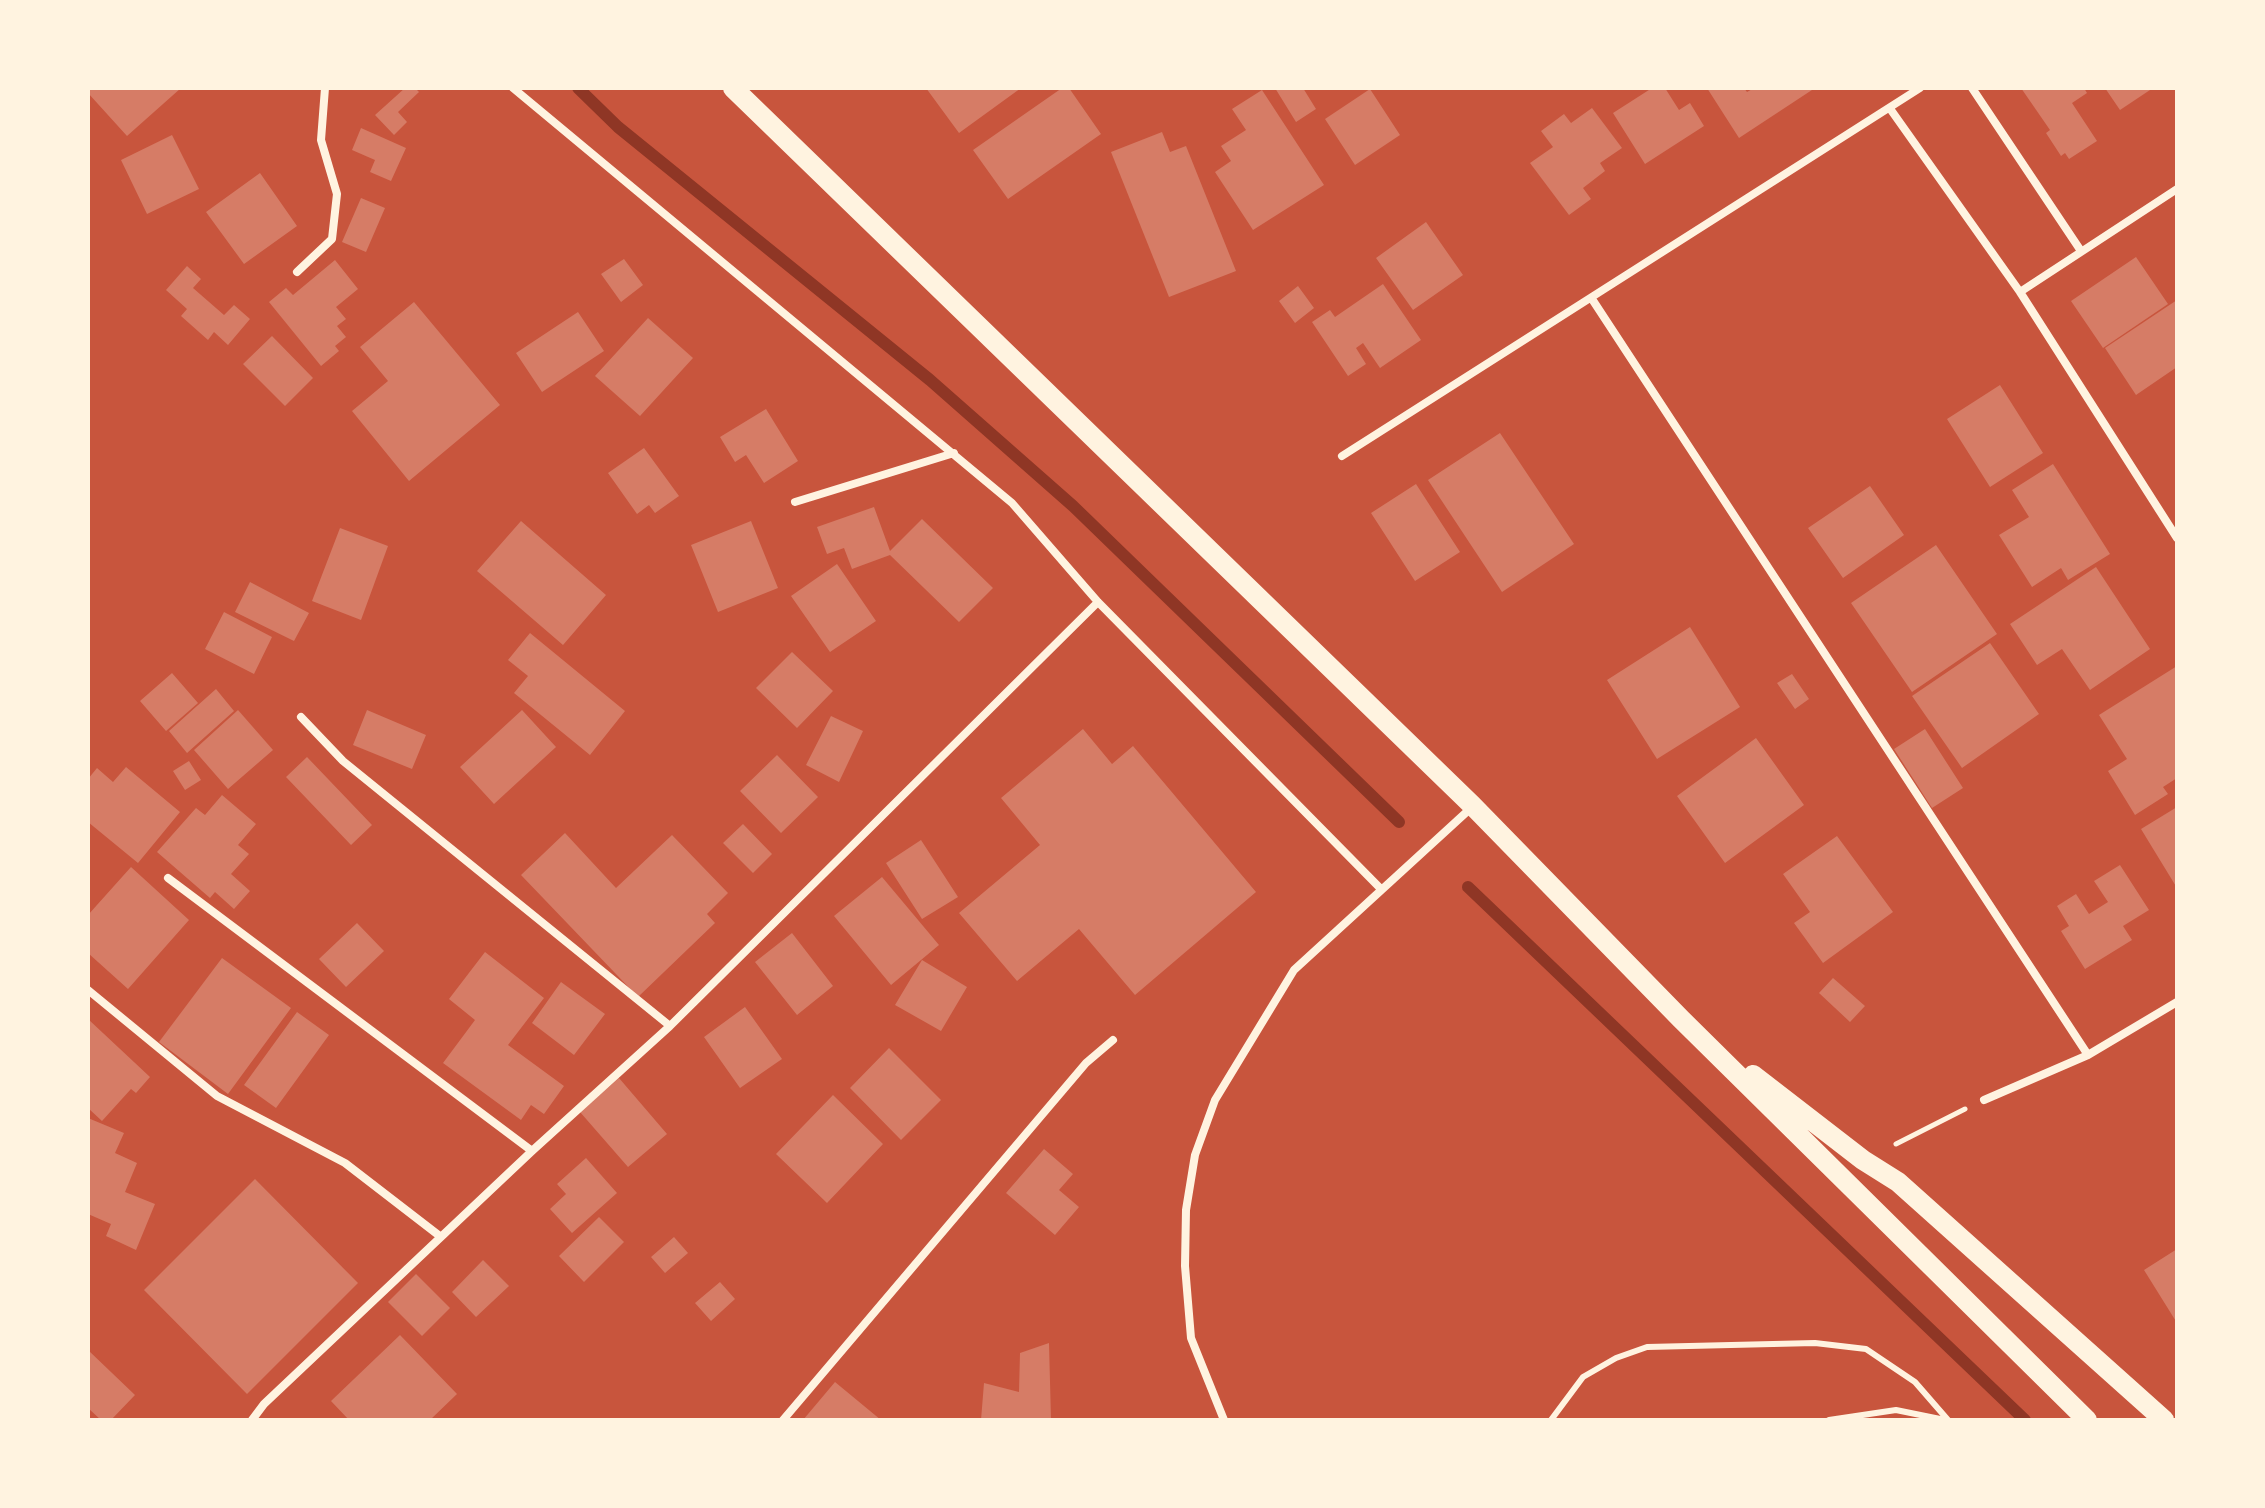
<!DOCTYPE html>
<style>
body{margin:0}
#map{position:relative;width:2265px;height:1508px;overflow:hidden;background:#c8553d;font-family:"Noto Sans",sans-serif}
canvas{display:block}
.frame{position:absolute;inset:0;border:90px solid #fff3e0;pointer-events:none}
</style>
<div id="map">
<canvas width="2265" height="1508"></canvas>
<div class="frame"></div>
</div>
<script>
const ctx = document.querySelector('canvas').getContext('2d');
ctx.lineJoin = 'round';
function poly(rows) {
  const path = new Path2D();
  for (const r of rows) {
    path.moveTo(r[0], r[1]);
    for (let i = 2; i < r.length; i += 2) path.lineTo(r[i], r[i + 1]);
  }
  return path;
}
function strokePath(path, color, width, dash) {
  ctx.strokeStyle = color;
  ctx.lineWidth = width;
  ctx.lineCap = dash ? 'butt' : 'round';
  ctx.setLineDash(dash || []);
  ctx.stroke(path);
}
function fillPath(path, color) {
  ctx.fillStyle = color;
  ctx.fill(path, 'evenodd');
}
strokePath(poly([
 [578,88,618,127,930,380,1073,506,1399,822],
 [1468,887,2025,1420]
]), '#8f3625', 12);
fillPath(poly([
 [88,88,181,88,127,136,88,93],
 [405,88,415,88,419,92,398,112,407,122,394,135,375,115],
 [926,88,1021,88,959,133],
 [1062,88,1069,88,1101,134,1008,199,973,150],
 [1275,88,1303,88,1316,109,1296,122],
 [1652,88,1665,88,1679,110,1690,103,1704,126,1645,164,1613,113],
 [1707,88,1744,88,1747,92,1754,88,1815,88,1739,138],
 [2021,88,2084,88,2087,93,2072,103,2097,141,2069,159,2065,153,2061,156,2046,133,2050,130],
 [2105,88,2153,88,2120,110],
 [1370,89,1400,135,1355,165,1325,119],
 [1262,90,1324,185,1253,230,1215,172,1231,161,1221,146,1246,130,1232,109],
 [1592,108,1622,148,1600,163,1605,171,1583,188,1591,199,1569,215,1530,163,1553,147,1541,131,1564,114,1571,123],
 [361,128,406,148,391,181,370,172,375,160,352,150],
 [1162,132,1170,152,1186,146,1236,271,1169,297,1111,152],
 [172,135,199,189,147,214,121,160],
 [260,173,297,226,244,264,206,212],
 [361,198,385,208,366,252,342,242],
 [1426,222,1463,275,1413,310,1376,258],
 [2136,257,2168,304,2103,348,2071,301],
 [624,259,643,285,621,302,601,274],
 [335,260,358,289,336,307,346,319,337,326,346,337,335,346,339,351,321,366,269,302,286,288,293,295],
 [187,266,201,279,193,288,224,315,234,305,250,319,228,345,214,332,208,340,181,316,187,309,166,290],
 [1383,284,1421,340,1380,368,1363,343,1356,348,1366,364,1348,376,1312,322,1330,310,1335,317],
 [1298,286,1314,308,1295,323,1279,301],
 [2177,300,2177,367,2136,395,2105,348],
 [414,302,500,405,409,481,352,411,388,381,360,347],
 [578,312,604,351,542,392,516,353],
 [648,318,693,358,640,416,595,376],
 [272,336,313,378,285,406,243,364],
 [2000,385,2043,453,1990,487,1947,419],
 [766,409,798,461,764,483,746,455,735,462,720,437],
 [1500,433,1574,544,1502,592,1428,480],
 [644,448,679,496,655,513,649,505,637,514,608,473],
 [2053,464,2110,554,2068,580,2061,568,2032,587,1999,535,2029,517,2012,490],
 [1416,484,1460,552,1415,581,1371,513],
 [1870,486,1904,535,1843,578,1808,528],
 [874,507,890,551,922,519,993,588,959,622,890,555,852,569,844,548,827,554,817,527],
 [521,521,606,595,563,645,477,571],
 [751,521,778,588,718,612,691,545],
 [340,528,388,546,361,620,312,601],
 [1936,545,1997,634,1912,692,1851,603],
 [837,564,876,621,830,652,791,596],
 [2096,567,2150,649,2090,690,2062,649,2037,665,2010,624],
 [250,582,309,613,294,641,235,612],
 [224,612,272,637,254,674,205,649],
 [1690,627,1740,707,1657,759,1607,680],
 [530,633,625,711,590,755,514,693,528,676,508,660],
 [1990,643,2039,714,1962,768,1912,696],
 [792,652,833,691,797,728,756,688],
 [2177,666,2177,778,2163,787,2168,794,2135,815,2108,771,2127,759,2099,715],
 [172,673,198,703,166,731,140,701],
 [1792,674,1809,699,1795,709,1777,683],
 [216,689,234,711,187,753,169,731],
 [238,710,273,750,228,789,194,750],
 [367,710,426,735,412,769,353,745],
 [522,710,556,747,494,804,460,767],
 [831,716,863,731,839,782,806,765],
 [1083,729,1112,764,1133,746,1256,892,1135,995,1079,929,1017,981,959,913,1040,845,1001,798],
 [1925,729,1963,788,1932,808,1894,749],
 [1756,738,1804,805,1725,863,1677,796],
 [777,755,818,797,781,833,740,791],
 [307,757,372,825,351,845,286,777],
 [189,761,201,780,185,790,173,771],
 [126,767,180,812,138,863,88,822,88,779,97,768,113,782],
 [222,795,256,824,238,845,249,854,231,874,250,891,234,909,215,892,210,898,157,852,196,808,205,815],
 [2177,807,2177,888,2141,829],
 [743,824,772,854,753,873,723,843],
 [565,833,616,888,672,835,728,893,707,914,715,923,638,997,521,875],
 [1837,836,1893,912,1823,963,1794,923,1810,912,1783,874],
 [921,840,958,897,922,919,886,863],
 [2120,865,2149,910,2123,926,2132,940,2085,969,2061,931,2069,926,2057,906,2076,894,2089,914,2108,902,2094,881],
 [131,867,189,920,128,989,88,953,88,915],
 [882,877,939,945,891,985,834,916],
 [357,923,384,951,346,987,319,959],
 [792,933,833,986,797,1015,755,962],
 [485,952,544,998,508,1045,564,1086,544,1114,531,1105,521,1120,443,1063,475,1020,449,999],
 [222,958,291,1008,228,1094,159,1042],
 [922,960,967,987,941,1031,895,1005],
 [1833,978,1865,1006,1850,1022,1819,993],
 [561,982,605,1014,574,1055,532,1023],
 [745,1007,782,1059,740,1088,704,1037],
 [297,1012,329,1035,276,1108,244,1085],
 [88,1019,150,1077,136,1093,131,1089,102,1121,88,1108],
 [889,1048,941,1100,901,1140,850,1088],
 [619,1078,667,1134,628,1167,580,1112],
 [833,1095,883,1144,827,1203,776,1154],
 [88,1118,124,1133,115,1153,137,1163,125,1192,155,1204,136,1250,106,1236,111,1224,88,1214],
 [1044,1149,1073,1174,1059,1190,1079,1207,1055,1235,1006,1193],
 [586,1158,617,1193,572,1233,550,1209,566,1194,557,1184],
 [255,1179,358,1283,247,1394,144,1290],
 [599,1217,624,1242,584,1282,559,1256],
 [674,1237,688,1253,665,1273,651,1257],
 [2177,1249,2177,1323,2144,1270],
 [483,1260,509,1286,476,1317,452,1292],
 [416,1274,450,1308,422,1336,388,1302],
 [720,1282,735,1299,711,1321,695,1303],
 [400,1335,457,1394,430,1420,349,1420,331,1401],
 [1049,1343,1051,1420,981,1420,984,1383,1019,1392,1020,1353],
 [88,1350,135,1395,111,1420,101,1420,88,1408],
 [835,1382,881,1420,803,1420]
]), '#d67c66');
strokePath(poly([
 [1896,1144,1965,1109]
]), '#fff3e0', 5);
strokePath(poly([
 [1551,1420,1583,1377,1616,1358,1647,1347,1815,1343,1866,1349,1915,1382,1948,1420],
 [1829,1420,1896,1410,1945,1420]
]), '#fff3e0', 6);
strokePath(poly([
 [513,88,1012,503,1098,602,1380,888],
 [1972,88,2081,251],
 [1891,110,2020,292],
 [2177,189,2020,292,2177,538],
 [297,272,332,239,337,194,321,140,325,88],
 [1592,299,2088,1055],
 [1342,456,1920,88],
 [795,502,954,453],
 [301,717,343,761,670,1026],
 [168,878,532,1151],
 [88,990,217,1096,345,1163,441,1237],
 [1984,1100,2088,1055,2177,1002],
 [252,1420,264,1404,532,1151,670,1026,1098,602],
 [783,1420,1086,1063,1113,1040],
 [1224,1420,1191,1338,1185,1266,1186,1210,1195,1155,1215,1100,1294,970,1471,808]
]), '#fff3e0', 8);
strokePath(poly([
 [733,88,1473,806,1681,1019,2087,1420],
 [1753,1075,1863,1160,1898,1182,2164,1420]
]), '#fff3e0', 20);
</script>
